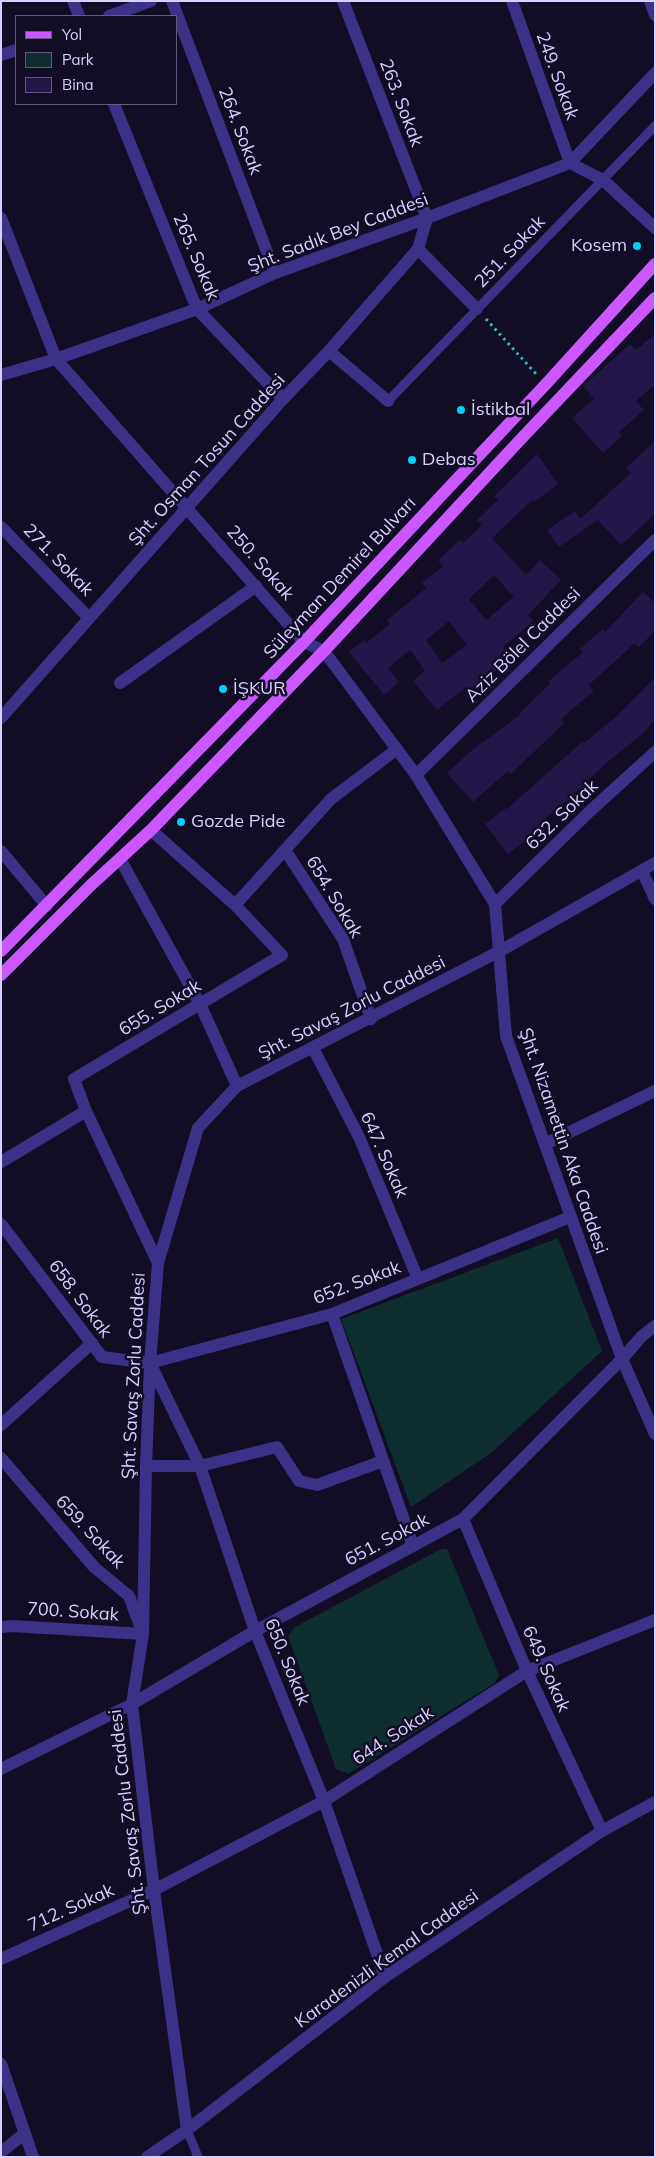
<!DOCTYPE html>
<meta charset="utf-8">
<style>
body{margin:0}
#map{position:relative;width:656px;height:2158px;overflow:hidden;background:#120c25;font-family:Mulish,sans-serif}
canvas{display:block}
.frame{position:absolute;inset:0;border:2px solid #d8d0ff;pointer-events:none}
.legend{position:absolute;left:15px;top:15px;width:162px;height:90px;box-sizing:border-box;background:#120c25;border:1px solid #615a7c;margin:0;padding:6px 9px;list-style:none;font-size:15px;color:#d8d0ff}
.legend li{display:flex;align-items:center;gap:10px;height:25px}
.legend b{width:25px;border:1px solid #615a7c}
</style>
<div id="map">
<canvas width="656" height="2158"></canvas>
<div class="frame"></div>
<ul class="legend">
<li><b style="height:6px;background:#ca57ff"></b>Yol</li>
<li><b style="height:14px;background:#0e2e2f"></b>Park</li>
<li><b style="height:14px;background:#231648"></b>Bina</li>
</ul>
</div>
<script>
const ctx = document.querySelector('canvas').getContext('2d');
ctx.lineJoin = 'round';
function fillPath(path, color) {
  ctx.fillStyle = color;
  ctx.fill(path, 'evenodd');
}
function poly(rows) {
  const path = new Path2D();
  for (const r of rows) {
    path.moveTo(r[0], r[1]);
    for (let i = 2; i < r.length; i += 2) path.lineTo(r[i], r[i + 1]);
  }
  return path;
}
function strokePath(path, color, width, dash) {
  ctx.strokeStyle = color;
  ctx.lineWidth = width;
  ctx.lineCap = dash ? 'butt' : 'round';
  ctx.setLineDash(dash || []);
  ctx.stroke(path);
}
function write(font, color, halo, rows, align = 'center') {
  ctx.font = font + ' Mulish,sans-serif';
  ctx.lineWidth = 5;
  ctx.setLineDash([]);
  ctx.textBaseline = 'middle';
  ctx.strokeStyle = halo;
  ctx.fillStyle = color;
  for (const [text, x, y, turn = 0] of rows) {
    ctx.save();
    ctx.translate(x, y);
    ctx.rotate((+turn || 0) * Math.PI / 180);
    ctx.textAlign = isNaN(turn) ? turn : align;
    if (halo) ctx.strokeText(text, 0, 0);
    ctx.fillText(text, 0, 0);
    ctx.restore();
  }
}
fillPath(poly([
 [558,1238,602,1351,491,1453,411,1507,341,1319],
 [441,1549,447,1549,499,1675,495,1683,348,1774,336,1769,288,1636,295,1627]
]), '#0e2e2f');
fillPath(poly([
 [655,334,655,385,636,401,644,410,619,432,622,436,603,453,572,418,594,399,583,386,630,344,636,350],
 [655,441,655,514,621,545,598,520,559,547,547,530,575,511,580,519,631,473,626,468],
 [537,454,558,484,534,502,532,500,492,538,526,575,540,560,561,580,528,615,533,621,503,647,512,659,485,679,488,683,471,695,466,687,437,710,413,681,425,671,410,650,388,668,399,682,384,695,349,652,364,640,366,643,390,624,387,620,426,588,422,583,443,566,438,560,460,540,463,543,482,525,477,520,498,500,494,496],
 [494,575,514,597,486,620,469,599],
 [449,621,467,645,442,663,426,640],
 [643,592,655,603,655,631,639,647,635,643,589,685,594,691,561,719,564,723,511,774,508,771,473,802,447,773,471,751,521,714,520,713,550,684,548,682,583,652,580,649,603,629,605,632],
 [655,677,655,720,642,734,604,765,568,800,538,824,541,828,508,854,485,824,506,808,507,809,582,742,584,743,617,716]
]), '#231648');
strokePath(poly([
 [486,319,537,375]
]), '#22c0c0', 3, [2.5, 4]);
strokePath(poly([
 [388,401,655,126],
 [187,2130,198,2157]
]), '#3b3288', 9);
strokePath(poly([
 [73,1,79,16],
 [172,1,275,273],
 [343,1,427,218],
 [512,1,570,163],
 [650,1,655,15],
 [109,16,151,1],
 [1,55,16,50],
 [114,104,197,309,283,399],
 [570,163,655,73],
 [570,163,603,180,655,228],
 [418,249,477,309],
 [329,351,388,401],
 [1,527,89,618],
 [120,683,256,586],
 [416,775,655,540],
 [151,830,235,905,282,955,74,1079,86,1111,158,1263],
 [285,850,343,939,371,1019],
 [1,851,47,906],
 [120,859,200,1004,237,1086],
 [642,871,655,899],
 [495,904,589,812,655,752],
 [235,905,331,799,397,749],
 [313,1048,359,1137,418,1279],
 [545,1144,655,1091],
 [1,1162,86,1111],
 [1,1224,102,1357,150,1363,332,1314,570,1217],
 [332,1314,413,1546],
 [150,1363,200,1466,255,1631,324,1801,385,1977],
 [1,1425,92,1343],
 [1,1458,94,1567,129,1596,143,1634,13,1626,1,1627],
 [146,1466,200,1466,277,1447,299,1481,317,1485,383,1461],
 [463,1519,527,1671,602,1831],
 [1,1769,132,1704,255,1631,463,1519,622,1359,642,1336,655,1326],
 [1,1959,154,1890,324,1801,527,1671,655,1620],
 [1,2064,33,2157],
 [1,2152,24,2134]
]), '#3b3288', 12);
strokePath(poly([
 [1,218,56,359,304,642,324,651,416,775,495,904,506,1036,622,1359,655,1434],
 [1,375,56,359,197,309,275,273,427,218,570,163],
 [1,718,283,399,329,351,418,249,427,218],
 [187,2130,154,1890,132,1704,143,1634,146,1466,150,1363,158,1263,198,1128,237,1086,500,951,655,863],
 [147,2157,187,2130,385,1977,602,1831,655,1802]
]), '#3b3288', 12);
strokePath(poly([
 [1,951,304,642,546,384,655,264],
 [1,975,91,885,151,830,324,651,520,440,655,298]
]), '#ca57ff', 12);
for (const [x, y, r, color] of [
 [637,246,5,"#00d2fb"],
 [461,410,5,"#00d2fb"],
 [412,460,5,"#00d2fb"],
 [223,689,5,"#00d2fb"],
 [181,822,5,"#00d2fb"]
]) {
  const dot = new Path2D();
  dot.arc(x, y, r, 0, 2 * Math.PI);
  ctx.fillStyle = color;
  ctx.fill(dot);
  strokePath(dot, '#120c25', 2);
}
write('18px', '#d8d0ff', '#120c25', [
 ["249. Sokak",557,76,70],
 ["263. Sokak",401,103,69],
 ["264. Sokak",240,131,69],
 ["Şht. Sadık Bey Caddesi",338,233,-21],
 ["251. Sokak",510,252,-46],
 ["265. Sokak",196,257,67],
 ["Şht. Osman Tosun Caddesi",207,460,-48],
 ["271. Sokak",58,560,46],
 ["250. Sokak",260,563,49],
 ["Süleyman Demirel Bulvarı",340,578,-47],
 ["Aziz Bölel Caddesi",523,645,-45],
 ["632. Sokak",562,815,-44],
 ["654. Sokak",334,897,59],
 ["655. Sokak",160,1008,-31],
 ["Şht. Savaş Zorlu Caddesi",352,1008,-27],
 ["Şht. Nizamettin Aka Caddesi",563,1141,71],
 ["647. Sokak",384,1155,66],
 ["652. Sokak",357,1283,-21],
 ["658. Sokak",80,1299,53],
 ["Şht. Savaş Zorlu Caddesi",134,1376,-87],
 ["659. Sokak",90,1532,47],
 ["651. Sokak",387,1540,-28],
 ["700. Sokak",73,1612,4],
 ["650. Sokak",287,1662,68],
 ["649. Sokak",546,1669,66],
 ["644. Sokak",393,1736,-33],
 ["Şht. Savaş Zorlu Caddesi",128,1812,-97],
 ["712. Sokak",71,1908,-24],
 ["Karadenizli Kemal Caddesi",387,1959,-36]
]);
write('18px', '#d8d0ff', '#120c25', [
 ["Kosem",627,246,"right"],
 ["İstikbal",471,410],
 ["Debas",422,460],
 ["İŞKUR",233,689],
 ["Gozde Pide",191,822]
], 'left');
</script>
